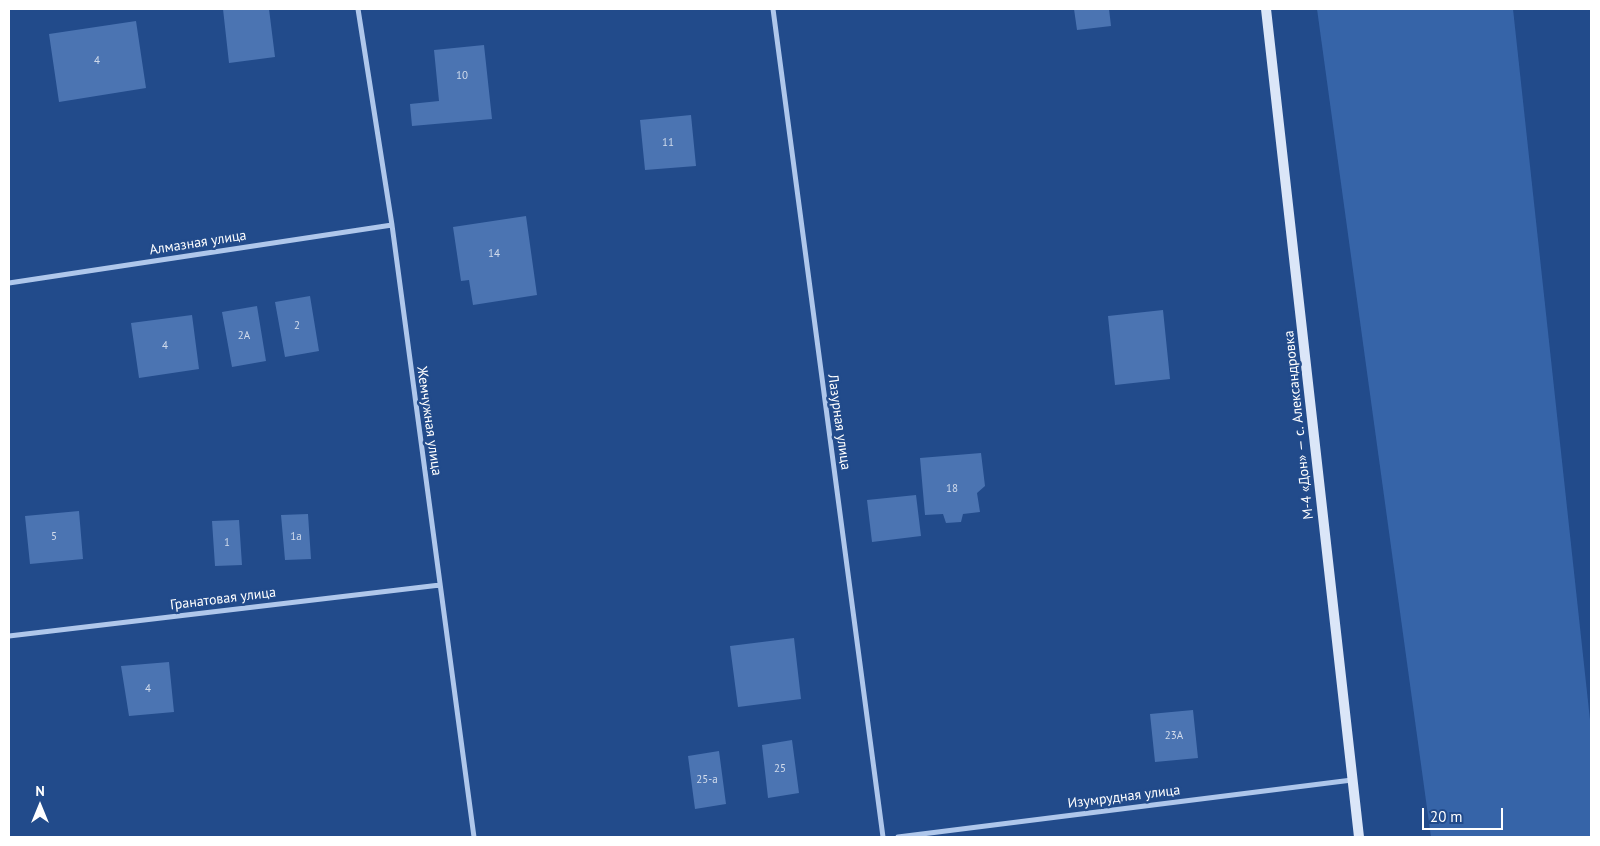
<!DOCTYPE html>
<meta charset="utf-8">
<style>
body{margin:0}
#map{position:relative;width:1600px;height:846px;overflow:hidden;background:#224b8b;font-family:"PT Sans",sans-serif}
canvas{display:block}
.frame{position:absolute;inset:0;border:10px solid #fff;pointer-events:none}
.north{position:absolute;left:15px;top:781px;width:50px;height:50px;-webkit-text-stroke:4px #224b8b;paint-order:stroke;rotate:0deg;font-size:14px;font-weight:700;line-height:20px;text-align:center;color:#fff}
.north::after{content:'';display:block;margin:auto;width:18px;height:22px;background:#fff;clip-path:polygon(50% 0,100% 100%,50% 72%,0 100%)}
.scale{position:absolute;left:1422px;top:808px;width:81px;height:22px;box-sizing:border-box;border:2px solid #fff;border-top:0;padding-left:6px;font-size:15px;line-height:18px;white-space:nowrap;color:#fff;-webkit-text-stroke:4px #224b8b;paint-order:stroke}
</style>
<div id="map">
<canvas width="1600" height="846"></canvas>
<div class="frame"></div>
<div class="north">N</div>
<div class="scale">20 m</div>
</div>
<script>
const ctx = document.querySelector('canvas').getContext('2d');
ctx.lineJoin = 'round';
function fillPath(path, color) {
  ctx.fillStyle = color;
  ctx.fill(path, 'evenodd');
}
function poly(rows) {
  const path = new Path2D();
  for (const r of rows) {
    path.moveTo(r[0], r[1]);
    for (let i = 2; i < r.length; i += 2) path.lineTo(r[i], r[i + 1]);
  }
  return path;
}
function strokePath(path, color, width, dash) {
  ctx.strokeStyle = color;
  ctx.lineWidth = width;
  ctx.lineCap = dash ? 'butt' : 'round';
  ctx.setLineDash(dash || []);
  ctx.stroke(path);
}
function write(font, color, halo, rows, align = 'center') {
  ctx.font = font + ' "PT Sans",sans-serif';
  ctx.lineWidth = 5;
  ctx.setLineDash([]);
  ctx.textBaseline = 'middle';
  ctx.strokeStyle = halo;
  ctx.fillStyle = color;
  for (const [text, x, y, turn = 0] of rows) {
    ctx.save();
    ctx.translate(x, y);
    ctx.rotate((+turn || 0) * Math.PI / 180);
    ctx.textAlign = isNaN(turn) ? turn : align;
    if (halo) ctx.strokeText(text, 0, 0);
    ctx.fillText(text, 0, 0);
    ctx.restore();
  }
}
fillPath(poly([
 [1317,9,1513,9,1591,729,1591,837,1431,837]
]), '#3664a8');
fillPath(poly([
 [223,9,269,9,275,57,229,63],
 [1074,9,1109,9,1111,26,1077,30],
 [136,21,146,88,59,102,49,34],
 [484,45,492,119,412,126,410,104,439,101,434,50],
 [691,115,696,166,645,170,640,120],
 [526,216,537,295,473,305,469,280,461,281,453,227],
 [310,296,319,351,285,357,275,302],
 [257,306,266,361,232,367,222,312],
 [1163,310,1170,379,1115,385,1108,316],
 [192,315,199,369,139,378,131,323],
 [981,453,985,486,977,493,980,512,963,514,961,522,946,523,943,514,925,515,920,458],
 [916,495,921,536,872,542,867,500],
 [79,511,83,559,30,564,25,516],
 [308,514,311,559,285,560,281,515],
 [239,520,242,565,215,566,212,521],
 [794,638,801,699,738,707,730,646],
 [169,662,174,712,129,716,121,666],
 [1193,710,1198,758,1155,762,1150,714],
 [792,740,799,793,768,798,762,745],
 [719,751,726,804,695,809,688,756]
]), '#4b74b2');
strokePath(poly([
 [358,9,392,225,474,837],
 [773,9,883,837],
 [9,283,392,225],
 [9,636,440,585],
 [898,837,1352,780]
]), '#afc7eb', 5);
strokePath(poly([
 [1266,9,1359,837]
]), '#dbe6f8', 10);
write('11px', '#d2dcec', null, [
 ["4",97,61],
 ["10",462,76],
 ["11",668,143],
 ["14",494,254],
 ["2",297,326],
 ["2А",244,336],
 ["4",165,346],
 ["18",952,489],
 ["5",54,537],
 ["1а",296,537],
 ["1",227,543],
 ["4",148,689],
 ["23А",1174,736],
 ["25",780,769],
 ["25-а",707,780]
]);
write('14px', '#fff', '#224b8b', [
 ["Алмазная улица",198,243,-9],
 ["Жемчужная улица",429,421,82],
 ["Лазурная улица",839,422,82],
 ["М-4 «Дон» — с. Александровка",1299,425,-96],
 ["Гранатовая улица",223,599,-7],
 ["Изумрудная улица",1124,797,-7]
]);
</script>
